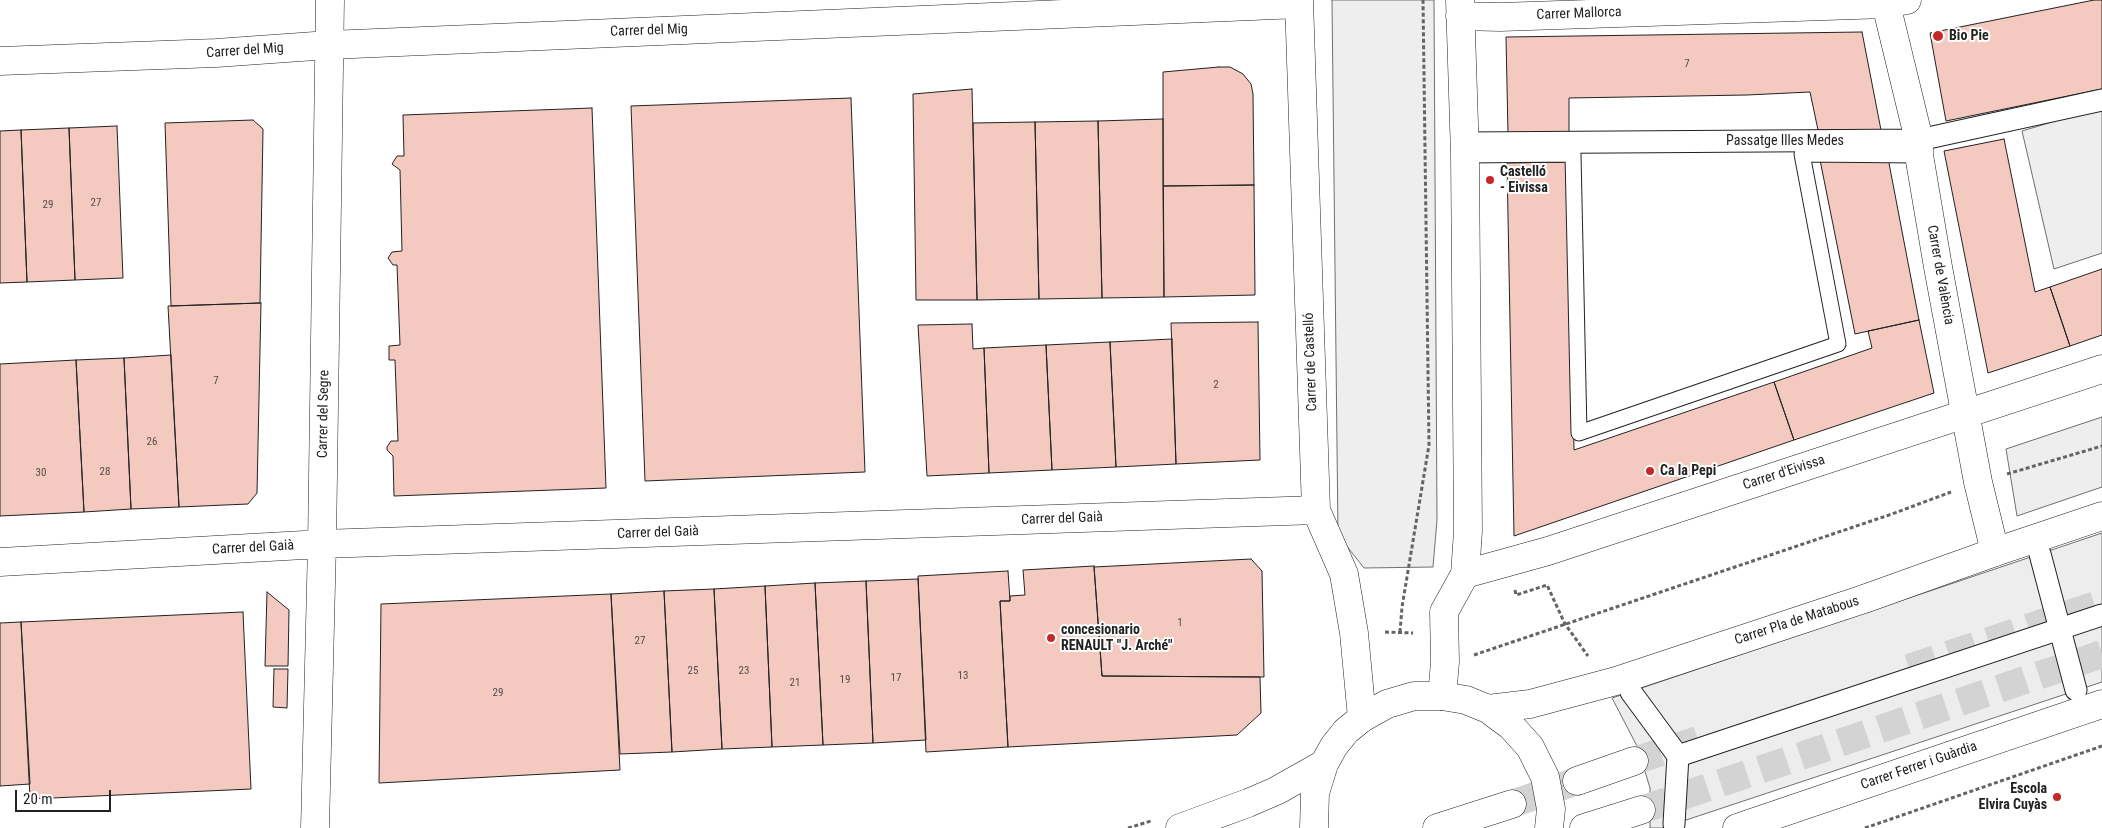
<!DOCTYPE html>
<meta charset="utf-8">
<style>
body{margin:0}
#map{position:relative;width:2102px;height:828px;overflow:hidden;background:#fff;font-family:"Roboto Condensed",sans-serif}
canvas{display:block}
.scale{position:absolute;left:15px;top:790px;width:96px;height:22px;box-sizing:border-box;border:2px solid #222;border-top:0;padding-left:6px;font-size:15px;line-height:18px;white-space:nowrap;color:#222;-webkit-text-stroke:4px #fff;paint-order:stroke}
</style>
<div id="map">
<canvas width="2102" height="828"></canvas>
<div class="scale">20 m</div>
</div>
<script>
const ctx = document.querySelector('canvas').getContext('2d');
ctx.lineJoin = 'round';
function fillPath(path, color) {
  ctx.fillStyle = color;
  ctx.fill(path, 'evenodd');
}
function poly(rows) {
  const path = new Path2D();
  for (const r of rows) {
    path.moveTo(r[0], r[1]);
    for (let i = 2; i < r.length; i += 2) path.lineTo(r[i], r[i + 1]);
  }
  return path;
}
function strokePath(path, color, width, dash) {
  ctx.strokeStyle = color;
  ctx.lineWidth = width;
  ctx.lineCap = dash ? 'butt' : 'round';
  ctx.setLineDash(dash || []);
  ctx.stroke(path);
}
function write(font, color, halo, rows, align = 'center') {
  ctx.font = font + ' "Roboto Condensed",sans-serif';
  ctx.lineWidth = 4;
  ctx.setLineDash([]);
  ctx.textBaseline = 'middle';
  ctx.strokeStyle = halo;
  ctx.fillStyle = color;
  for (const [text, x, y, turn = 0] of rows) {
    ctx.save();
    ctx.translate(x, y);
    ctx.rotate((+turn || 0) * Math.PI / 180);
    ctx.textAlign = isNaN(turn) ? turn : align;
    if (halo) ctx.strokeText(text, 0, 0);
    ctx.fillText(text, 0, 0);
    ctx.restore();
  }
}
const green = poly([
 [1332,0,1434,0,1437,520,1433,567,1364,568,1338,535,1332,0],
 [2102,107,2102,253,2054,269,2022,131,2102,107],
 [2102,417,2102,487,2017,516,2006,449,2102,417]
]);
fillPath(green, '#eee');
strokePath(green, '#6f6f6f', 1);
const parking = poly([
 [2102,533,2102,682,1662,828,1650,828,1650,788,1638,748,1612,698,2102,533]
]);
fillPath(parking, '#ededed');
strokePath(parking, '#6f6f6f', 1);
const building = poly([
 [2094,0,2102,0,2102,89,1946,121,1930,33,2094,0],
 [1862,32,1881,130,1818,130,1810,92,1747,95,1569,98,1569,133,1508,134,1506,37,1862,32],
 [1219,67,1230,67,1243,74,1251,84,1253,94,1254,185,1163,186,1163,72,1219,67],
 [972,89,977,300,916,300,913,94,972,89],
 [851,98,865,472,645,481,631,106,851,98],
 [592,108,606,488,394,496,393,456,387,450,387,447,391,441,398,441,395,360,389,360,389,346,400,345,397,265,393,265,388,258,392,252,402,251,400,170,392,164,397,156,404,156,403,115,592,108],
 [1163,119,1164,297,1102,298,1098,121,1163,119],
 [253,120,263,129,260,303,171,306,165,123,253,120],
 [1098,121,1102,298,1039,299,1035,122,1098,121],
 [1035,122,1039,299,977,300,973,123,1035,122],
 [117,126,123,278,75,280,69,128,117,126],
 [69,128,75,280,27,282,21,130,69,128],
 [21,130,27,282,0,283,0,131,21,130],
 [2004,139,2035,292,2050,287,2070,346,1988,373,1944,151,2004,139],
 [1888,158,1919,320,1855,334,1820,160,1888,158],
 [1569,162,1574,450,1774,382,1794,440,1514,536,1507,163,1569,162],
 [1254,185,1255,295,1164,297,1163,186,1254,185],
 [2102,269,2102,335,2070,346,2050,287,2102,269],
 [261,303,257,493,248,504,179,507,168,306,261,303],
 [1919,320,1934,393,1794,440,1774,382,1872,348,1868,331,1919,320],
 [1258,322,1260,460,1176,464,1171,323,1258,322],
 [972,324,973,349,984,348,989,473,927,476,918,325,972,324],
 [1172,339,1176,464,1116,467,1110,342,1172,339],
 [1110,342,1116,467,1052,470,1046,345,1110,342],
 [1046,345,1052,470,989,473,984,348,1046,345],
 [171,355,179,507,131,509,124,358,171,355],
 [124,358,131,509,84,512,76,360,124,358],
 [76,360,84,512,0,516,0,364,76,360],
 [1251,559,1262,571,1264,677,1102,676,1094,567,1251,559],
 [1094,566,1102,676,1260,677,1261,713,1237,735,1008,747,1000,601,1010,601,1010,596,1025,595,1023,570,1094,566],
 [1008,571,1010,601,1000,601,1008,747,926,752,918,576,1008,571],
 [918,579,926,740,873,743,866,581,918,579],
 [866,581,873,743,823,745,815,583,866,581],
 [815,583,823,745,772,747,765,586,815,583],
 [765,586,772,747,722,749,714,589,765,586],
 [714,589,722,749,672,752,664,591,714,589],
 [664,591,672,752,620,754,611,594,664,591],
 [267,592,289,610,288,666,265,666,267,592],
 [611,594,620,770,379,783,381,604,611,594],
 [243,612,251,789,30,799,21,622,243,612],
 [21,622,30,784,0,786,0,623,21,622],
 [274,669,288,669,287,708,273,707,274,669]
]);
fillPath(building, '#f3c9c0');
strokePath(building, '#222', 1);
strokePath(poly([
 [1909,668,2102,603],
 [1634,761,1698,740],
 [1512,804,1577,781],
 [1641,810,2102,654]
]), '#d3d3d3', 28, [28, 14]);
const service = poly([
 [1465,155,1573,154,1579,433,1838,344,1802,154,1919,155]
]);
const pedestrian = poly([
 [1464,143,1919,140,2102,100],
 [2040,554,2076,690],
 [1631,692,1678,756,1674,824],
 [1678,756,2102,615]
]);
const minor = poly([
 [1299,0,1316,510,1344,574,1354,633,1362,718],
 [1885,0,1919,140,1919,155,1938,267,1978,482,1995,552],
 [1460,16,1500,17,1885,4,1907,0],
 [0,61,216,53,329,45,1299,4],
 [0,562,322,544,1316,510],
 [1465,574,1548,551,2102,369],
 [1442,696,1445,662,1444,612,1465,574,1468,531,1465,155,1460,0],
 [315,828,322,544,330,0]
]);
const secondary = poly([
 [1488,709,1530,704,1616,681,1864,599,1995,552,2102,516],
 [1180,828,1248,803,1276,791,1324,764],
 [1314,828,1315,793,1324,764,1334,746,1346,731,1362,718,1387,704,1414,696,1442,696,1466,700,1488,709,1511,726,1530,747,1545,777,1551,809,1549,828],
 [1737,828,2102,704]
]);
const motorway = poly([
 [1577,781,1634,761],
 [1437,828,1512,804],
 [1584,828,1641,810]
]);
strokePath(service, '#222', 17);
strokePath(pedestrian, '#222', 23);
strokePath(minor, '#222', 29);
strokePath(secondary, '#222', 29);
strokePath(motorway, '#222', 29);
strokePath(poly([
 [2007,474,2102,446],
 [1515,590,1516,595,1547,585,1565,624,1588,656],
 [1385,632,1413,633],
 [1400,632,1402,607,1429,445,1423,0],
 [1474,655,1892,514,1951,492],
 [1128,828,1151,821],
 [1865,828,2102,746]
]), '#646464', 3, [4, 2.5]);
strokePath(service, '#fff', 15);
strokePath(pedestrian, '#fff', 21);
strokePath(minor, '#fff', 28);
strokePath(secondary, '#fff', 28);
strokePath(motorway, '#fff', 28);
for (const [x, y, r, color] of [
 [1938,36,6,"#c62828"],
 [1490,180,5,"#c62828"],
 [1650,471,5,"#c62828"],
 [1051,638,5,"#c62828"],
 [2057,797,5,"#c62828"]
]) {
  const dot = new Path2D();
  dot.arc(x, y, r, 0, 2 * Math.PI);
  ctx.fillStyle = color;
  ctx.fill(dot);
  strokePath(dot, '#fff', 2);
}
write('11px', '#564c4a', null, [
 ["7",1687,64],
 ["27",96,203],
 ["29",48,205],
 ["7",216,381],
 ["2",1216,385],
 ["26",152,442],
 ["28",105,472],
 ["30",41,473],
 ["1",1180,623],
 ["27",640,641],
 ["25",693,671],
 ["23",744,671],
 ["13",963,676],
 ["17",896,678],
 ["19",845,680],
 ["21",795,683],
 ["29",498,693]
]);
write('14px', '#222', '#fff', [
 ["Carrer Mallorca",1579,14,-2],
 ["Carrer del Mig",649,31,-2],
 ["Carrer del Mig",245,51,-4],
 ["Passatge Illes Medes",1785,141],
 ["Carrer de València",1940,275,80],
 ["Carrer de Castelló",1311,362,-92],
 ["Carrer del Segre",324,414,-89],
 ["Carrer d'Eivissa",1784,473,-18],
 ["Carrer del Gaià",1062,519,-2],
 ["Carrer del Gaià",658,533,-2],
 ["Carrer del Gaià",253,548,-3],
 ["Carrer Pla de Matabous",1797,621,-18],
 ["Carrer Ferrer i Guàrdia",1919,766,-19]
]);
write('bold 14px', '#222', '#fff', [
 ["Bio Pie",1949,36],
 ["Castelló",1500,172],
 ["- Eivissa",1500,188],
 ["Ca la Pepi",1660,471],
 ["concesionario",1061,630],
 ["RENAULT \"J. Arché\"",1061,646],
 ["Escola",2047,789,"right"],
 ["Elvira Cuyàs",2047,805,"right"]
], 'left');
</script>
